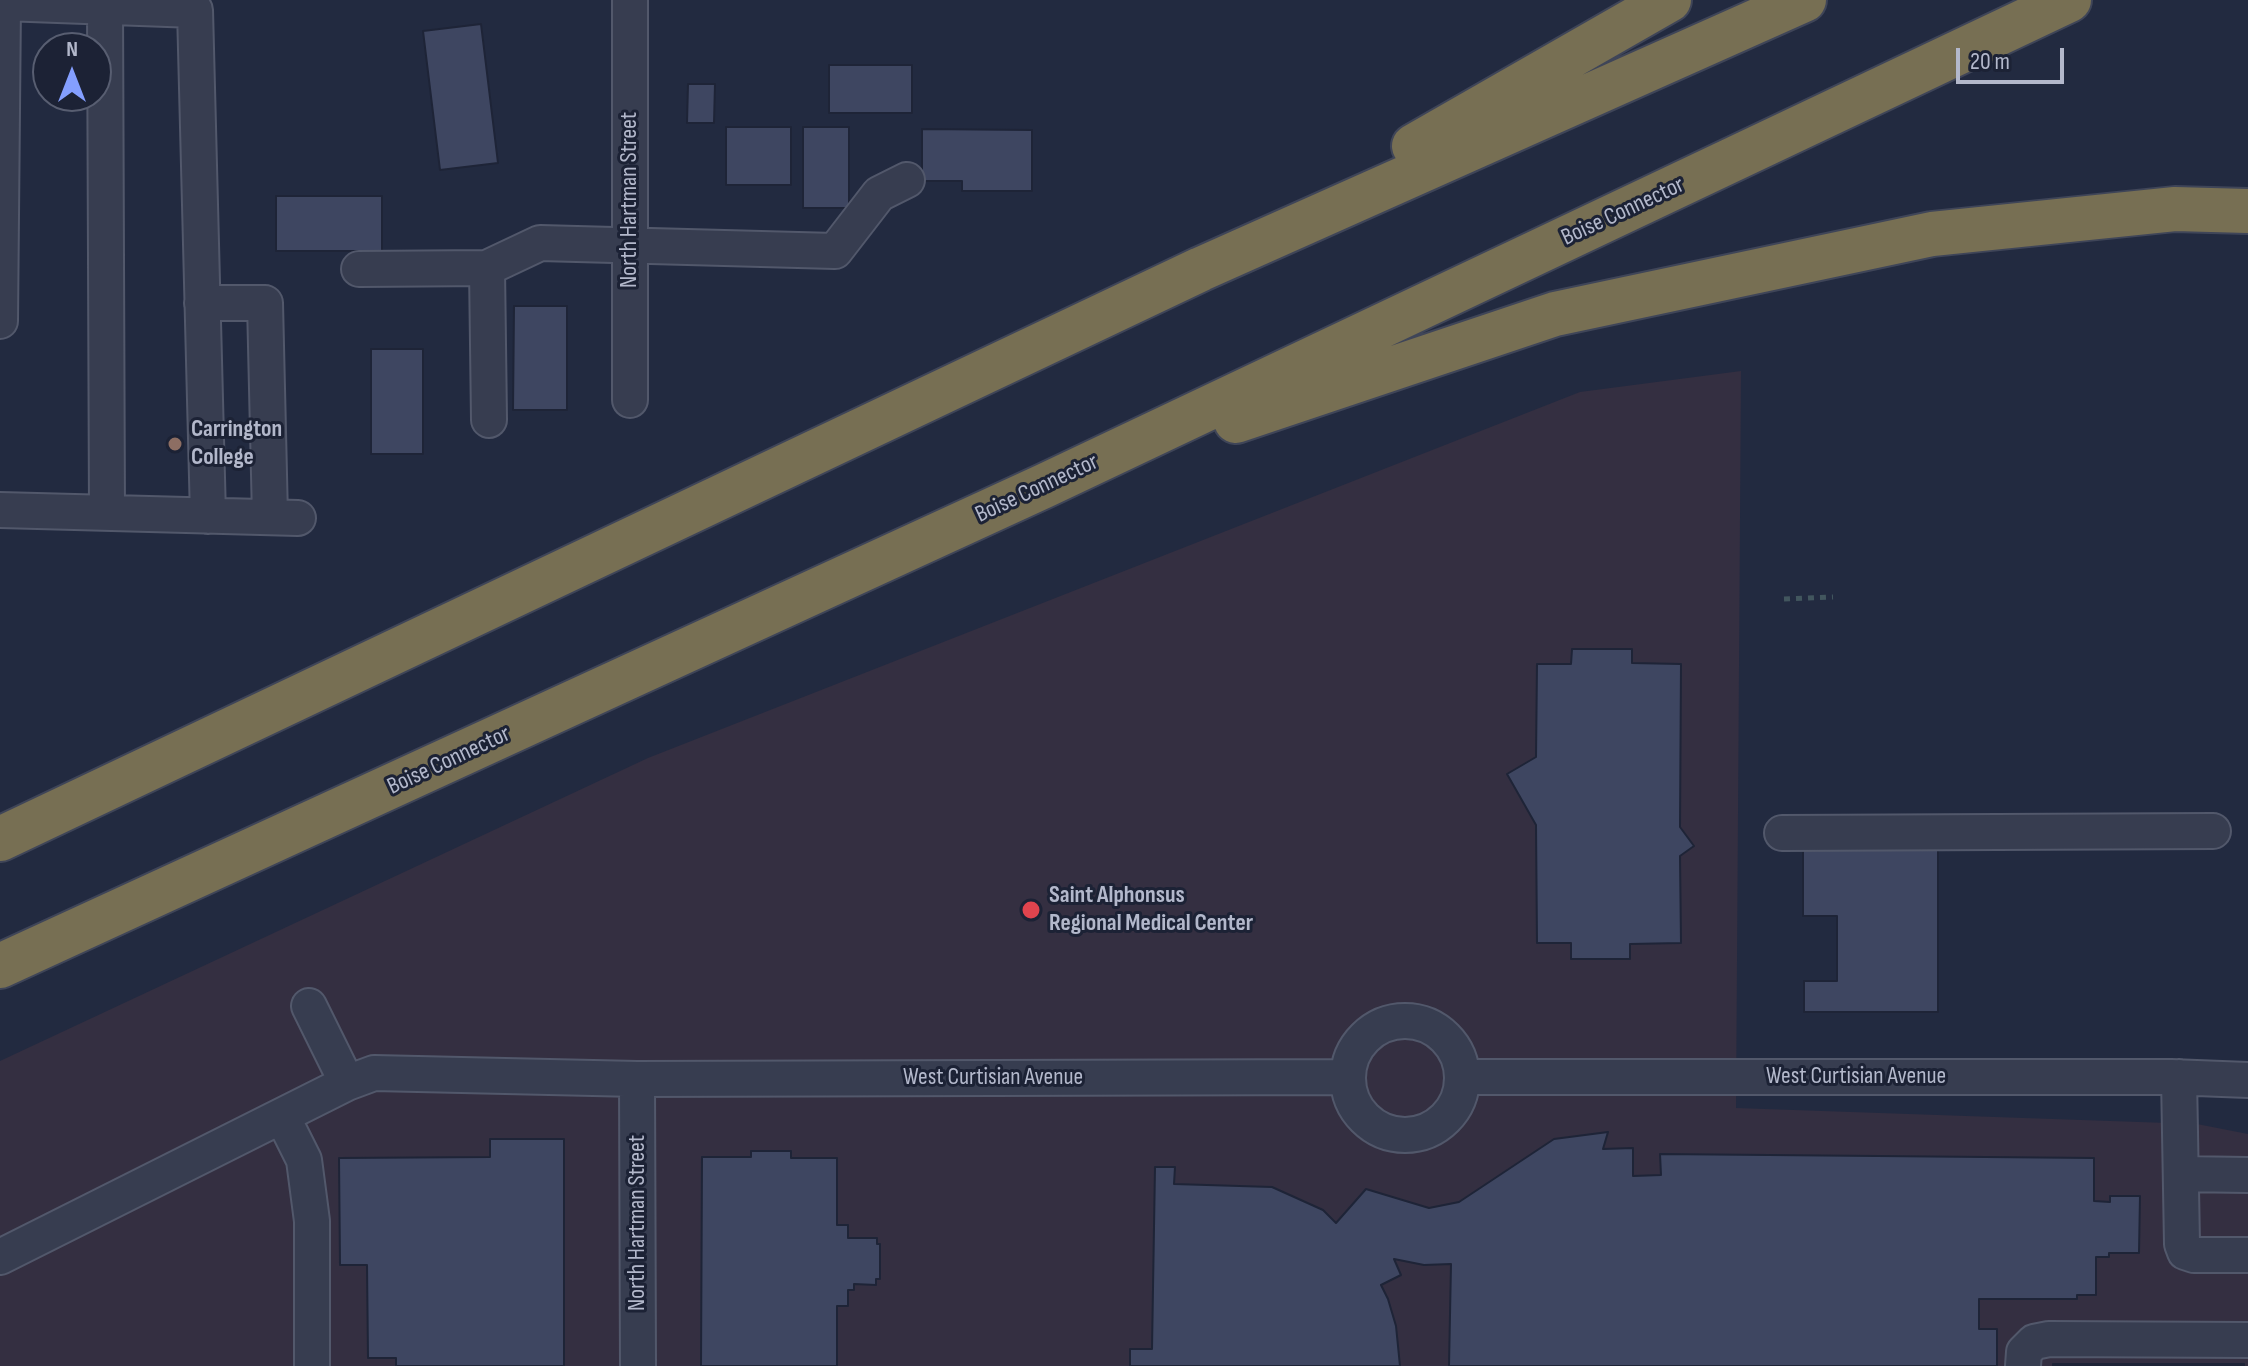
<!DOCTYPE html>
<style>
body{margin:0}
#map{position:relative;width:2248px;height:1366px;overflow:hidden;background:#222a40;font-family:"Sofia Sans Condensed",sans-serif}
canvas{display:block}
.north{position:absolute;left:32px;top:32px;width:80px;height:80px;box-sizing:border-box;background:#1c2235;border:2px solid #585e71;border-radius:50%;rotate:0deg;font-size:22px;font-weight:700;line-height:32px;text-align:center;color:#b3b8cb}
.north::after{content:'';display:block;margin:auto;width:28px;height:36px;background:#849fff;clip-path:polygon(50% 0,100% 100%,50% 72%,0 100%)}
.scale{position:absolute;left:1956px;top:48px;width:108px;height:36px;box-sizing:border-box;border:4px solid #b3b8cb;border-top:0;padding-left:10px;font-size:24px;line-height:28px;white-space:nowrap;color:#b3b8cb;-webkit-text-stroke:6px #1c2235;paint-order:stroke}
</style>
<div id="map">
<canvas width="2248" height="1366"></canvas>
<div class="north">N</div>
<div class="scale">20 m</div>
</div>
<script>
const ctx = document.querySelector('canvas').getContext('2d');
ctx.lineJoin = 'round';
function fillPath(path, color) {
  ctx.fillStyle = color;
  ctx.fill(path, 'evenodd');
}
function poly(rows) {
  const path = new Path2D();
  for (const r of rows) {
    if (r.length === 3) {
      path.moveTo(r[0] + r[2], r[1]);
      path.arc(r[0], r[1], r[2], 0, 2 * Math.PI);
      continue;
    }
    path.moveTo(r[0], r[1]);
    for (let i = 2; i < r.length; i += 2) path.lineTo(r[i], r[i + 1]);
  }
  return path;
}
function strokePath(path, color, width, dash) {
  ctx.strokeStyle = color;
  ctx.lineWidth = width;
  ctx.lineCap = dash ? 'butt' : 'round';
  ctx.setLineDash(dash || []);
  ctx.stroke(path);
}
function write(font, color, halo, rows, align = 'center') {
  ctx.font = font + ' "Sofia Sans Condensed",sans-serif';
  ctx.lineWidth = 6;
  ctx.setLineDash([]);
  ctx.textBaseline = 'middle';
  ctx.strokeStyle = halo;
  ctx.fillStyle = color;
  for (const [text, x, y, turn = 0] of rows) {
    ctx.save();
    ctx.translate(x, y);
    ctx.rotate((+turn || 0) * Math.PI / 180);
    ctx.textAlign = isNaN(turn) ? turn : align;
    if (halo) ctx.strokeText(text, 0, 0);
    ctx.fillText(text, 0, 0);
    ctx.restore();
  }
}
fillPath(poly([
 [1741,371,1736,1108,2197,1124,2248,1134,2248,1366,0,1366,0,1061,648,758,1580,392]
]), '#342f41');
const building = poly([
 [481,24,498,163,440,170,423,31,481,24],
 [829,65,912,65,912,113,829,113,829,65],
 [688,84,715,84,714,123,687,123,688,84],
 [726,127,791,127,791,185,726,185,726,127],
 [803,127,849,127,849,208,803,208,803,127],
 [922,129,1032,130,1032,191,962,191,962,181,922,181,922,129],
 [276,196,382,196,382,251,276,251,276,196],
 [514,306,567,306,567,410,513,410,514,306],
 [371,349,423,349,423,454,371,454,371,349],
 [1572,649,1632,649,1632,663,1681,664,1680,827,1694,846,1680,856,1681,943,1630,944,1630,959,1571,959,1571,943,1537,943,1536,825,1507,774,1536,757,1537,664,1571,664,1572,649],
 [1803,836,1938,836,1938,1012,1804,1012,1804,981,1837,981,1837,916,1803,916,1803,836],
 [1608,1132,1603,1149,1633,1148,1633,1176,1661,1175,1660,1154,2094,1158,2094,1201,2110,1202,2110,1196,2140,1196,2139,1253,2109,1253,2109,1257,2096,1257,2096,1295,2077,1295,2077,1299,1979,1299,1979,1329,1997,1329,1997,1366,1449,1366,1451,1264,1424,1265,1394,1259,1401,1275,1381,1285,1388,1299,1396,1326,1400,1366,1130,1366,1130,1349,1152,1349,1155,1167,1175,1167,1174,1184,1272,1187,1323,1210,1336,1223,1366,1189,1429,1208,1459,1202,1554,1139,1608,1132],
 [490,1139,564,1139,564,1366,396,1366,396,1358,368,1358,367,1265,340,1265,339,1158,490,1157,490,1139],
 [751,1151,791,1151,791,1158,837,1158,837,1225,848,1225,848,1238,877,1238,877,1244,880,1244,880,1279,876,1279,876,1285,854,1284,854,1290,848,1290,848,1306,837,1306,837,1366,701,1366,702,1157,751,1157,751,1151],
 [2053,1364,2244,1364,2244,1366,2053,1366,2053,1364]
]);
fillPath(building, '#3e4661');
strokePath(building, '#1e2437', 2);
const minor = poly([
 [105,7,107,513],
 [487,268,489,420],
 [359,269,487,268,540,243,835,251,879,194,907,180],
 [202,303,265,303,270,517],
 [0,321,3,3,195,10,208,516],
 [630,400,630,0],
 [0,510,298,518],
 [1782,833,2213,831],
 [309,1006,347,1083],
 [1405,1078,57],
 [1463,1077,2171,1077,2248,1080],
 [2179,1077,2182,1244,2185,1252,2194,1255,2248,1255],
 [637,1079,638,1366],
 [282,1116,304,1160,312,1221,312,1366],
 [2181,1174,2248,1175],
 [0,1257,347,1083,374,1073,637,1079,1348,1077],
 [2023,1366,2024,1352,2034,1342,2049,1339,2248,1340]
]);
const highway = poly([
 [1414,146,1669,0],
 [1236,421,1555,314,1932,234,2175,209,2248,211],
 [0,839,1201,269,1804,0],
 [0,966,1044,486,2069,0]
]);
strokePath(minor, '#52586b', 38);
strokePath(highway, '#3f4558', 48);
strokePath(poly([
 [1784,599,1833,597]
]), '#42565e', 5, [6, 6]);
strokePath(minor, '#373d50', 34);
strokePath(highway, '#776f53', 44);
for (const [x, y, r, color] of [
 [175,444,8,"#8d6e63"],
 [1031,910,10,"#e0444e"]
]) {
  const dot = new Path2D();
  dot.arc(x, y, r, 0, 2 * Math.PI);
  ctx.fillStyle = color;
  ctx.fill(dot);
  strokePath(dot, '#1c2235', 3);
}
write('24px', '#b3b8cb', '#1c2235', [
 ["North Hartman Street",630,200,-90],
 ["Boise Connector",1623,212,-25],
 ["Boise Connector",1037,489,-25],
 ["Boise Connector",449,761,-25],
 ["West Curtisian Avenue",1856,1077],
 ["West Curtisian Avenue",993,1078],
 ["North Hartman Street",638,1223,-90]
]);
write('bold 24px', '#b3b8cb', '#1c2235', [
 ["Carrington",191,430],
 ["College",191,458],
 ["Saint Alphonsus",1049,896],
 ["Regional Medical Center",1049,924]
], 'left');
</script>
